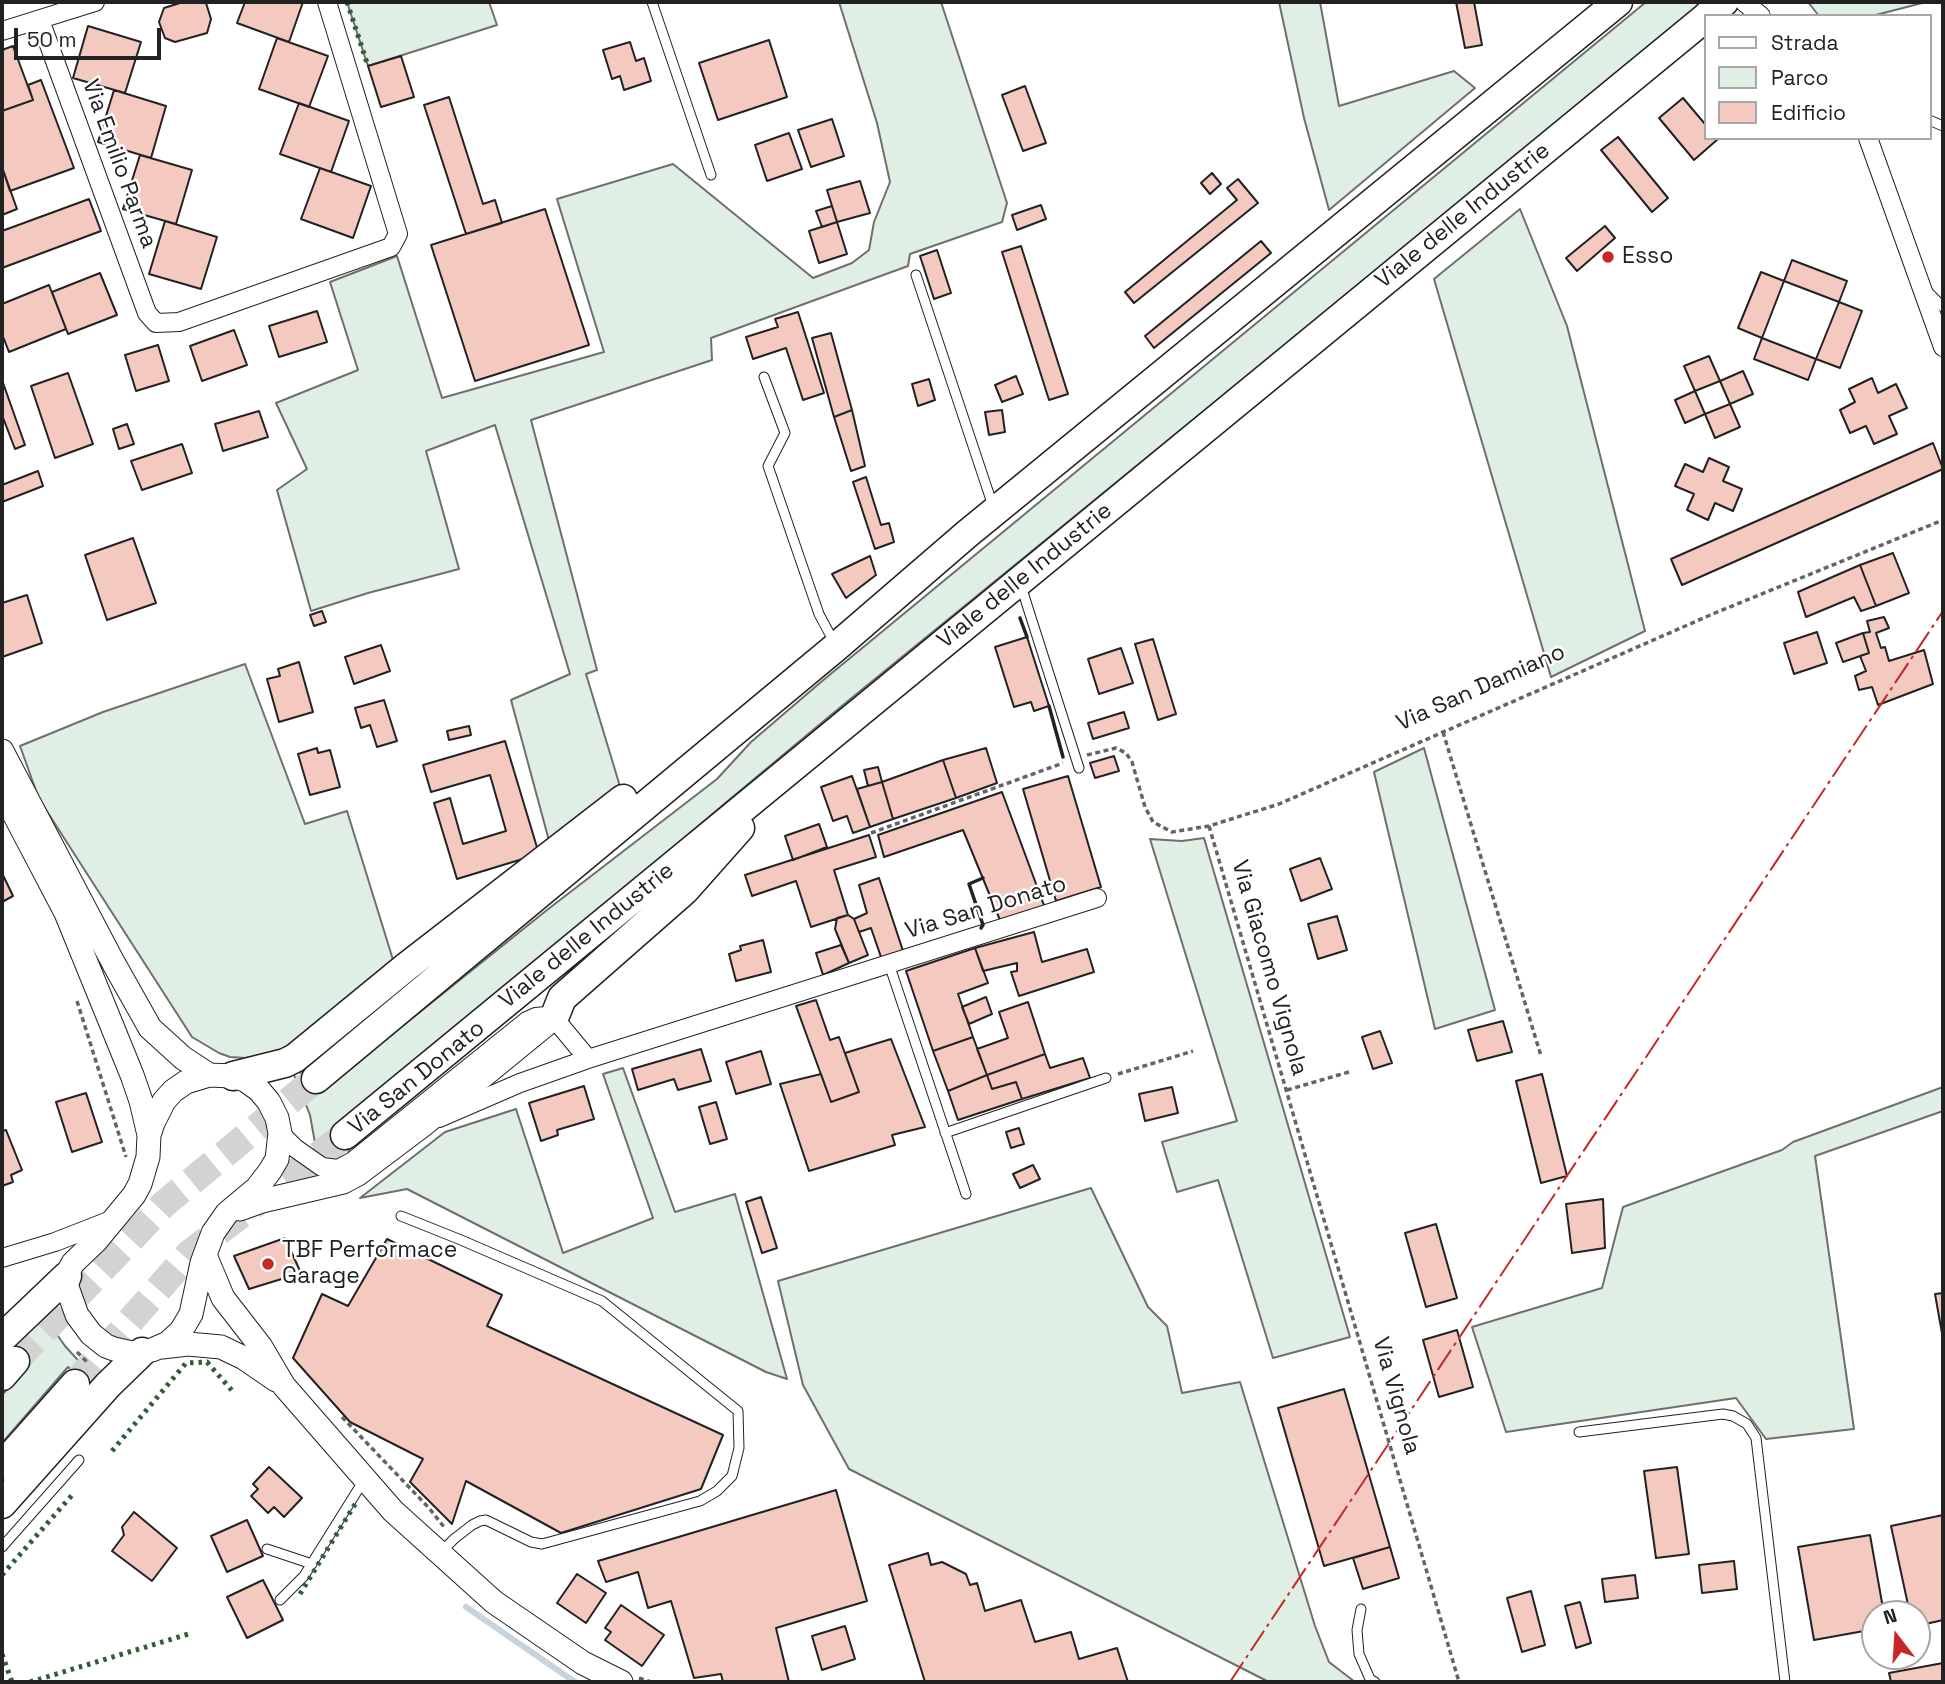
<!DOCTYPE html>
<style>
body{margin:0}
#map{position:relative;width:1945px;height:1684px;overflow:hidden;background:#fff;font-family:"Space Grotesk",sans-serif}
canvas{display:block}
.frame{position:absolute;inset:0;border:4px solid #222;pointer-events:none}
.legend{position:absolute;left:1704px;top:14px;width:228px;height:126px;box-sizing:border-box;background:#fff;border:2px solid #a7a7a7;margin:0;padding:9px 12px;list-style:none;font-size:21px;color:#222}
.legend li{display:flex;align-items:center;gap:14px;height:35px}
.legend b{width:35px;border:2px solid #a7a7a7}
.north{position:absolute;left:1861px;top:1600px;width:70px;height:70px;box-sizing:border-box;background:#fff;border:2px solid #a7a7a7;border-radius:50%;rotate:343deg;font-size:19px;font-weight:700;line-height:28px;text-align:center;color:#222}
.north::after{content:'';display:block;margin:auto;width:24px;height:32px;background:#c62828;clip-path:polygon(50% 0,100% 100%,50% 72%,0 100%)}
.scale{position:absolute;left:14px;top:28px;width:147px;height:32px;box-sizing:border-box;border:4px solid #222;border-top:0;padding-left:9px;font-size:21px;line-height:24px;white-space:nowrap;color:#222;-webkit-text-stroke:5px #fff;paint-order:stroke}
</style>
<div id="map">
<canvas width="1945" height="1684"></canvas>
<div class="frame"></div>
<ul class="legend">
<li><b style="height:9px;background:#fff"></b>Strada</li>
<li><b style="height:19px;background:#e0efe3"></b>Parco</li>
<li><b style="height:19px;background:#f3c9c0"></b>Edificio</li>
</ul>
<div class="north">N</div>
<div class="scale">50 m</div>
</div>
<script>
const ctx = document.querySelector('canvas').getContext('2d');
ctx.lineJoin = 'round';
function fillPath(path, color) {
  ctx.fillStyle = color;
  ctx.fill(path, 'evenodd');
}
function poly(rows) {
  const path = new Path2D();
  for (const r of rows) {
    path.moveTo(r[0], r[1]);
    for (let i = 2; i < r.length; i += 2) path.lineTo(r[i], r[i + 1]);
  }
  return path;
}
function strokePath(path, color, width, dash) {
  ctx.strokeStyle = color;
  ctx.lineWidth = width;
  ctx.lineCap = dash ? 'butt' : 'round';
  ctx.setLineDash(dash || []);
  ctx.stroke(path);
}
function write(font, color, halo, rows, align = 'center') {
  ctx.font = font + ' "Space Grotesk",sans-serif';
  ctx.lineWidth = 5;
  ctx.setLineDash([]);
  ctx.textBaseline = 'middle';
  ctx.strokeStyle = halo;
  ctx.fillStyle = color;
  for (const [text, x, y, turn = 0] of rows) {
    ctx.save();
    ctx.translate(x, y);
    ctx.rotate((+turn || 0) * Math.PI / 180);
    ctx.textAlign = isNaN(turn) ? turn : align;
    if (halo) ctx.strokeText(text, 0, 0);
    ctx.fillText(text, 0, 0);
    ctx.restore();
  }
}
const green = poly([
 [347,2,489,2,497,25,368,66,347,2],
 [839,2,941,2,1007,203,1002,222,910,254,908,266,711,338,712,360,531,420,597,670,586,674,622,793,551,848,511,700,570,674,495,425,426,451,459,569,368,593,311,611,277,490,307,469,276,403,358,370,330,282,397,256,442,398,604,352,557,199,673,164,813,278,852,263,869,250,874,222,890,182,877,123,839,2],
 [1279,2,1320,2,1339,106,1454,71,1475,88,1329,210,1304,118,1279,2],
 [1646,2,1706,2,843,705,723,805,628,886,333,1127,352,1156,340,1158,328,1158,314,1153,315,1143,310,1115,292,1070,296,1068,319,1093,547,910,717,779,751,742,821,682,1646,2],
 [1808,2,1926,2,1872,16,1819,16,1808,2],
 [1520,209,1567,326,1645,631,1551,677,1434,279,1520,209],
 [245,664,305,824,347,811,394,963,280,1053,267,1056,245,1058,230,1057,219,1053,192,1037,39,799,20,746,103,712,245,664],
 [1424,748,1495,1010,1435,1029,1374,772,1424,748],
 [1204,838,1350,1337,1273,1358,1218,1180,1177,1192,1162,1142,1237,1121,1150,839,1182,841,1204,838],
 [623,1068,675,1212,735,1194,787,1379,766,1372,407,1189,360,1198,445,1132,516,1109,563,1253,653,1218,603,1074,623,1068],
 [1943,1087,1943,1111,1815,1156,1854,1429,1766,1439,1736,1398,1506,1432,1472,1327,1602,1288,1623,1207,1782,1150,1793,1142,1943,1087],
 [1091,1188,1148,1307,1167,1326,1182,1393,1240,1382,1315,1626,1329,1662,1355,1682,1269,1682,849,1469,803,1385,778,1281,1091,1188],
 [42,1313,65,1346,98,1382,91,1389,68,1367,2,1443,2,1395,31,1363,4,1341,42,1313]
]);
fillPath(green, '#e0efe3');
strokePath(green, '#6f6f6f', 2);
strokePath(poly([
 [466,1607,575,1682]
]), '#c7d3dd', 6);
const building = poly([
 [183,2,206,3,211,19,207,33,175,42,165,38,159,22,164,8,183,2],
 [245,2,303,2,289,42,237,23,245,2],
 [1456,2,1474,2,1482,45,1465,48,1456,2],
 [88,26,141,42,125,93,73,78,88,26],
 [277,38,328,56,309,107,259,89,277,38],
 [769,40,787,97,718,120,699,63,769,40],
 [630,42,636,61,644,58,651,81,624,90,620,76,612,79,603,50,630,42],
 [13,46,33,100,2,111,2,50,13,46],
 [401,56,414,97,381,107,368,66,401,56],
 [41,80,74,168,10,191,2,167,2,111,33,100,28,85,41,80],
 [1025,86,1046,143,1023,151,1002,95,1025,86],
 [114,90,166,106,151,158,98,142,114,90],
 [449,97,483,204,495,200,502,223,466,234,424,105,449,97],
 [1683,98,1705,124,1705,138,1718,139,1694,160,1659,118,1683,98],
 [299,103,349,121,331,172,280,154,299,103],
 [832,119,844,156,811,167,798,130,832,119],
 [789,133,802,169,767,181,755,145,789,133],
 [1618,137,1668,198,1652,212,1601,150,1618,137],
 [140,155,192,170,176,224,123,209,140,155],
 [2,167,17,209,2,215,2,167],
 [320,168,371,186,353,238,301,219,320,168],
 [1212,173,1221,184,1210,194,1201,183,1212,173],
 [1238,179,1258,203,1134,303,1125,292,1237,200,1227,188,1238,179],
 [860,181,870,213,837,222,827,190,860,181],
 [89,199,101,231,2,268,2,231,89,199],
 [1041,205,1046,219,1017,230,1012,215,1041,205],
 [832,206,837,222,822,227,816,211,832,206],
 [545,209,589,345,475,381,431,245,545,209],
 [165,221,217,237,201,289,149,274,165,221],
 [837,222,847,254,819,263,809,231,837,222],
 [1605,226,1615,238,1577,271,1566,258,1605,226],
 [1261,241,1271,253,1154,348,1145,336,1261,241],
 [1021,246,1068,394,1049,400,1002,252,1021,246],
 [937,250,951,293,934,299,920,256,937,250],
 [1792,260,1847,281,1839,302,1784,281,1792,260],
 [1761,272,1784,281,1762,338,1738,328,1761,272],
 [100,273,117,315,68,334,52,292,100,273],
 [49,285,66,329,9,352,2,334,2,304,49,285],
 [1839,302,1862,311,1840,368,1816,359,1839,302],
 [317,311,327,342,279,357,269,326,317,311],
 [798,312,824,393,803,400,786,348,753,359,746,337,778,327,775,319,798,312],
 [234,330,247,365,202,381,190,346,234,330],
 [831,333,852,410,834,417,812,338,831,333],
 [1762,338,1816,359,1808,380,1754,359,1762,338],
 [158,345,169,381,136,391,125,355,158,345],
 [1709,356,1720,381,1695,391,1684,366,1709,356],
 [1743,371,1753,394,1730,404,1720,381,1743,371],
 [68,373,93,444,55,458,31,386,68,373],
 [1016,376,1023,394,1002,402,995,385,1016,376],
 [1872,378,1878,393,1896,384,1907,408,1889,416,1897,434,1874,444,1866,426,1850,433,1840,410,1855,402,1849,389,1872,378],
 [929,379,935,400,918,406,912,384,929,379],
 [2,380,25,445,15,449,2,415,2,380],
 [1695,391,1705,414,1685,423,1675,400,1695,391],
 [1730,404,1740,427,1715,438,1705,414,1730,404],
 [852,410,865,466,851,471,834,417,852,410],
 [1002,410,1005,432,989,435,985,412,1002,410],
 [259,411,268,437,223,451,215,424,259,411],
 [127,424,134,444,119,449,113,429,127,424],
 [1933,443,1943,469,1682,585,1671,559,1933,443],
 [182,444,192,473,142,490,131,461,182,444],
 [1709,458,1729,467,1723,481,1742,489,1733,511,1715,503,1708,520,1687,510,1694,494,1675,486,1685,464,1703,472,1709,458],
 [38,471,43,486,2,502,2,485,38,471],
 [866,477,881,525,889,523,894,542,875,549,853,482,866,477],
 [133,538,156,603,107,620,85,555,133,538],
 [1893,553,1909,593,1876,606,1860,565,1893,553],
 [870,556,876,575,846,598,832,574,870,556],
 [1860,565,1876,606,1861,611,1854,597,1806,617,1798,592,1860,565],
 [27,595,42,643,2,657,2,603,27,595],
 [322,611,326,622,314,626,310,615,322,611],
 [1884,617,1889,628,1876,633,1881,648,1885,647,1889,661,1924,650,1933,684,1878,705,1872,687,1859,690,1855,676,1866,671,1860,656,1869,653,1863,633,1870,632,1867,621,1884,617],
 [1817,632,1827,663,1794,674,1784,643,1817,632],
 [1863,633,1869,653,1843,662,1836,643,1863,633],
 [1027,637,1049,706,1034,711,1031,702,1014,707,995,647,1027,637],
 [1153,639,1176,714,1158,720,1135,644,1153,639],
 [381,645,390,671,354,684,345,657,381,645],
 [1121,648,1133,683,1099,694,1088,659,1121,648],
 [299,662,313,712,279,722,267,679,280,676,278,669,299,662],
 [384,700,397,741,377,747,370,725,361,728,355,708,384,700],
 [1124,712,1129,728,1093,739,1088,723,1124,712],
 [469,726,471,735,449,740,447,731,469,726],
 [505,741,539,854,457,879,434,803,450,798,463,844,506,831,490,775,431,792,423,765,505,741],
 [317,748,318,753,330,750,340,787,310,795,298,754,317,748],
 [986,748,997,783,956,798,943,760,986,748],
 [1114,756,1119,771,1095,778,1090,763,1114,756],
 [943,760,956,798,893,819,882,782,943,760],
 [878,767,882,782,868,786,864,770,878,767],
 [852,776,870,827,853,833,847,816,833,821,821,787,852,776],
 [1068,776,1101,887,1056,901,1023,789,1068,776],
 [882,782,893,819,870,827,857,789,882,782],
 [1002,792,1045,908,1002,925,963,830,884,857,878,835,1002,792],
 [819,824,827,847,793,860,785,836,819,824],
 [869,835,876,857,834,870,848,915,811,927,796,881,752,896,745,875,869,835],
 [1320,858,1332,889,1301,901,1290,869,1320,858],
 [2,873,13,896,2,902,2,873],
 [879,878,904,954,882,960,871,928,859,932,854,919,867,913,859,885,879,878],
 [848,915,854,919,868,955,849,963,835,929,837,918,848,915],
 [1337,916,1347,950,1318,959,1308,924,1337,916],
 [1034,932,1042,962,1087,949,1094,972,1019,996,1011,972,1017,971,1017,963,983,971,975,948,1034,932],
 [763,940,771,972,736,981,729,954,741,950,740,946,763,940],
 [841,945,849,963,823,975,816,953,841,945],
 [975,948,988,983,958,994,973,1037,933,1051,906,971,975,948],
 [986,997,992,1014,969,1024,962,1007,986,997],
 [816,1000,830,1040,839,1037,859,1092,831,1102,796,1006,816,1000],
 [1028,1002,1045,1054,987,1075,977,1049,1008,1038,999,1012,1028,1002],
 [1503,1021,1512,1052,1477,1061,1468,1030,1503,1021],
 [1380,1031,1392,1063,1373,1069,1362,1037,1380,1031],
 [973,1037,987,1075,948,1091,933,1051,973,1037],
 [891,1039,925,1127,892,1135,895,1145,809,1171,780,1084,821,1074,831,1102,859,1092,845,1053,891,1039],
 [701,1049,711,1081,678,1090,674,1079,638,1090,632,1069,701,1049],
 [761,1051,771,1084,736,1094,726,1062,761,1051],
 [1045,1054,1050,1068,1083,1058,1090,1078,1022,1099,1016,1082,992,1089,987,1075,1045,1054],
 [1542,1074,1567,1176,1541,1183,1516,1081,1542,1074],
 [987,1075,992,1089,1016,1082,1022,1099,958,1120,948,1091,987,1075],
 [584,1086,594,1119,557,1130,558,1135,541,1141,529,1103,584,1086],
 [1172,1087,1178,1113,1145,1121,1139,1094,1172,1087],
 [86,1093,102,1142,72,1152,56,1102,86,1093],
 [716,1102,727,1139,710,1144,699,1107,716,1102],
 [1019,1128,1024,1144,1011,1148,1006,1132,1019,1128],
 [6,1130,22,1170,11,1175,13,1182,2,1186,2,1131,6,1130],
 [1033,1165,1040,1179,1020,1188,1013,1174,1033,1165],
 [761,1197,777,1248,762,1253,746,1202,761,1197],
 [1603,1199,1605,1248,1572,1253,1566,1204,1603,1199],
 [1436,1224,1457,1298,1426,1307,1405,1233,1436,1224],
 [285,1238,301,1273,249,1289,234,1256,285,1238],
 [387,1239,502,1295,487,1326,723,1435,701,1489,561,1533,466,1481,452,1524,410,1482,423,1459,350,1422,293,1358,322,1294,348,1306,387,1239],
 [1943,1293,1943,1339,1935,1294,1943,1293],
 [1457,1330,1473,1387,1439,1397,1423,1340,1457,1330],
 [1344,1389,1390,1547,1324,1566,1278,1408,1344,1389],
 [269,1467,302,1498,284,1517,274,1507,268,1513,251,1496,258,1489,253,1484,269,1467],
 [1677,1467,1689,1554,1656,1558,1644,1471,1677,1467],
 [836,1490,867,1601,776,1628,789,1682,723,1682,721,1674,694,1678,671,1601,648,1608,638,1572,606,1582,598,1561,836,1490],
 [134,1512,177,1548,152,1581,112,1551,124,1535,122,1527,134,1512],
 [1943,1515,1943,1620,1917,1626,1917,1614,1910,1614,1891,1526,1943,1515],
 [247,1520,263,1556,227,1572,211,1536,247,1520],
 [1870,1535,1884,1614,1875,1614,1875,1629,1814,1640,1798,1547,1870,1535],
 [1390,1547,1399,1578,1363,1589,1353,1558,1390,1547],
 [928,1553,931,1565,942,1562,966,1574,970,1585,977,1583,985,1611,1021,1600,1035,1642,1071,1632,1079,1659,1117,1648,1128,1682,925,1682,889,1565,928,1553],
 [1734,1561,1737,1589,1702,1593,1699,1565,1734,1561],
 [577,1574,606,1593,586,1623,557,1603,577,1574],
 [1635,1575,1638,1598,1605,1602,1602,1579,1635,1575],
 [263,1580,283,1620,247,1638,227,1597,263,1580],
 [1531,1591,1545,1645,1522,1652,1507,1598,1531,1591],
 [1580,1602,1591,1643,1576,1648,1565,1606,1580,1602],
 [621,1605,664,1635,642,1666,605,1640,611,1632,605,1628,621,1605],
 [845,1626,855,1659,822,1670,812,1636,845,1626],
 [1943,1663,1943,1682,1891,1682,1889,1673,1943,1663]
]);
fillPath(building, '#f3c9c0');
strokePath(building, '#222', 2);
strokePath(poly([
 [15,1361,164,1204,316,1079],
 [75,1384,189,1254,345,1135]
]), '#d3d3d3', 28, [28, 14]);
const service = poly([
 [652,2,711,175],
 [1929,120,1943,126],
 [916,275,993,506],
 [1927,291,1943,307],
 [764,377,785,433,768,466,819,614,834,642],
 [1021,586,1079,768],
 [889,964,966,1194],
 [945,1133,1106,1078],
 [401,1216,461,1240,602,1301,738,1411,739,1448,732,1476,717,1491,700,1501,542,1544,531,1542,486,1520,480,1521,472,1525,454,1539,441,1552],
 [1579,1432,1723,1414,1733,1416,1747,1424,1756,1438,1785,1682],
 [2,1547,79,1460],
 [267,1549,312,1564],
 [280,1600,304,1576,364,1480],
 [1361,1609,1357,1630,1359,1654,1370,1679,1375,1682]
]);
const minor = poly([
 [1744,2,1761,16],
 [40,20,147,313,156,323,179,322,391,247,398,234,327,2],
 [2,31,95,2],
 [1868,138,1943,347],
 [439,1118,520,1083,588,1059,1097,898],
 [280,1133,295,1148,322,1167,338,1169,353,1161,527,1021,536,1017,546,1016,554,1018,588,1059],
 [2,1258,55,1242,114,1219]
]);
const tertiary = poly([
 [2,751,114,964,150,1028,183,1058,209,1075],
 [2,791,66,913,132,1075,141,1101,149,1135],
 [209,1075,233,1076,245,1080,259,1090,269,1102,277,1118,280,1133,277,1159,270,1171,257,1188,227,1213,213,1233,202,1263,191,1314,181,1331,168,1343,152,1350,132,1353,114,1349,106,1346,91,1334,77,1315,67,1287,68,1272,73,1263,96,1241,134,1195,140,1184,148,1157,149,1135,153,1123,164,1101,173,1091,186,1082,209,1075],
 [240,1209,262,1201,343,1182,358,1174,423,1125,554,1018],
 [205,1255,223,1298,261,1347,284,1386,393,1511,494,1602,583,1663,621,1682],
 [162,1347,188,1344,221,1347,244,1358,276,1380]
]);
const primary = poly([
 [1707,16,1724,2],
 [554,1018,562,998,685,890,740,828],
 [233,1076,285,1063,295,1058,406,967,623,799],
 [316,1079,836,647,967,534,1618,2],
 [345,1135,1705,18],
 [2,1338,67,1276],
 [2,1376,15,1361],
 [2,1466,75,1384],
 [2,1504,108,1385,142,1352]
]);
strokePath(service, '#222', 11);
strokePath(minor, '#222', 20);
strokePath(tertiary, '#222', 25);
strokePath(primary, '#222', 31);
strokePath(poly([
 [1443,732,1541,1056],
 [1087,755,1116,748,1126,753,1132,762,1145,807,1153,822,1172,832,1209,826,1279,804,1715,613,1943,520],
 [1209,826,1459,1682],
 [871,833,1063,763],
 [77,1001,126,1157],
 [1118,1074,1193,1051],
 [1287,1090,1349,1072],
 [77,1352,89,1364],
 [342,1417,429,1508,444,1527],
 [639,1678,651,1682]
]), '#646464', 3.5, [5, 3.5]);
strokePath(service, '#fff', 9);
strokePath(minor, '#fff', 18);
strokePath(tertiary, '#fff', 23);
strokePath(primary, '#fff', 28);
strokePath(poly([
 [347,2,368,66],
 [112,1451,186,1363,207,1362,235,1394],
 [2,1575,73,1494],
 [300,1594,357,1501],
 [2,1654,12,1682],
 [30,1682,192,1633]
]), '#2f5e38', 5, [3.5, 5]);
strokePath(poly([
 [1020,618,1027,637],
 [1049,706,1063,757],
 [981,928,983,925,969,884,983,878]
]), '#222', 3.5);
strokePath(poly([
 [1230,1682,1943,611]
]), '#c62828', 2, [24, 5, 3.5, 5]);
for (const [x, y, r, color] of [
 [1608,257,7,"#c62828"],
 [268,1264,7,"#c62828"]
]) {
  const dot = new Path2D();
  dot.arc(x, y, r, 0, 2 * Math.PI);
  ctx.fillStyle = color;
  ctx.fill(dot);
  strokePath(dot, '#fff', 2.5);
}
write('23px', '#222', '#fff', [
 ["Via Emilio Parma",119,164,70],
 ["Viale delle Industrie",1463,216,-39],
 ["Viale delle Industrie",1025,576,-39],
 ["Via San Damiano",1481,688,-24],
 ["Via San Donato",986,908,-17],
 ["Viale delle Industrie",587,936,-39],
 ["Via Giacomo Vignola",1269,968,74],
 ["Via San Donato",417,1078,-39],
 ["Via Vignola",1396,1396,74]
]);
write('23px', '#222', '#fff', [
 ["Esso",1622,257],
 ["TBF Performace",282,1251],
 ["Garage",282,1277]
], 'left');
</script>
